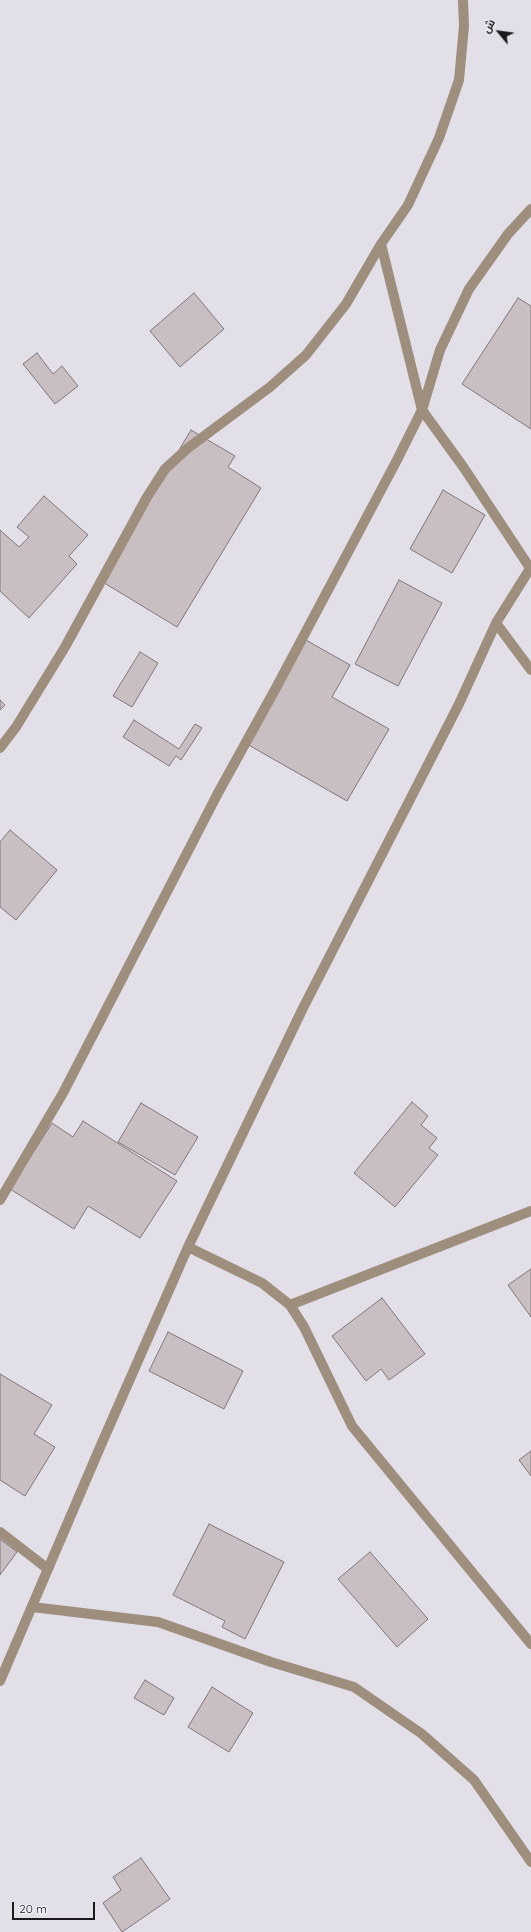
<!DOCTYPE html>
<meta charset="utf-8">
<style>
body{margin:0}
#map{position:relative;width:531px;height:1932px;overflow:hidden;background:#e2dfe8;font-family:Quicksand,Cairo,sans-serif}
canvas{display:block}
.north{position:absolute;left:479px;top:12px;width:40px;height:40px;-webkit-text-stroke:3px #efecf6;paint-order:stroke;rotate:299deg;font-size:11px;font-weight:700;line-height:16px;text-align:center;color:#1a191c}
.north::after{content:'';display:block;margin:auto;width:14px;height:18px;background:#1a191c;clip-path:polygon(50% 0,100% 100%,50% 72%,0 100%)}
.scale{position:absolute;left:12px;top:1902px;width:83px;height:18px;box-sizing:border-box;border:2px solid #1a191c;border-top:0;padding-left:5px;font-size:12px;line-height:14px;white-space:nowrap;color:#1a191c;-webkit-text-stroke:3px #efecf6;paint-order:stroke}
</style>
<div id="map">
<canvas width="531" height="1932"></canvas>
<div class="north">ش</div>
<div class="scale">20 m</div>
</div>
<script>
const ctx = document.querySelector('canvas').getContext('2d');
ctx.lineJoin = 'round';
function fillPath(path, color) {
  ctx.fillStyle = color;
  ctx.fill(path, 'evenodd');
}
function poly(rows) {
  const path = new Path2D();
  for (const r of rows) {
    path.moveTo(r[0], r[1]);
    for (let i = 2; i < r.length; i += 2) path.lineTo(r[i], r[i + 1]);
  }
  return path;
}
function strokePath(path, color, width, dash) {
  ctx.strokeStyle = color;
  ctx.lineWidth = width;
  ctx.lineCap = dash ? 'butt' : 'round';
  ctx.setLineDash(dash || []);
  ctx.stroke(path);
}
const building = poly([
 [194,293,224,329,180,367,150,331,194,293],
 [518,298,531,306,531,429,462,384,518,298],
 [37,353,53,374,62,366,78,386,55,404,23,364,37,353],
 [191,430,235,456,228,467,261,488,177,627,101,581,191,430],
 [443,490,485,515,452,573,410,549,443,490],
 [44,496,88,535,69,556,77,564,29,618,0,591,0,530,19,547,29,537,17,527,44,496],
 [399,580,442,603,398,686,355,664,399,580],
 [304,639,350,665,332,697,389,729,347,801,245,743,304,639],
 [140,652,158,663,132,707,113,696,140,652],
 [0,700,5,705,0,710,0,700],
 [134,720,179,749,195,724,202,728,181,760,176,756,169,766,123,737,134,720],
 [10,830,57,870,16,920,0,907,0,842,10,830],
 [412,1102,428,1116,421,1125,437,1138,429,1148,438,1155,395,1207,354,1173,412,1102],
 [141,1103,198,1137,175,1175,118,1142,141,1103],
 [83,1121,177,1181,140,1238,88,1206,74,1229,10,1189,52,1123,73,1137,83,1121],
 [531,1269,531,1317,508,1285,531,1269],
 [382,1298,425,1354,389,1380,381,1369,366,1381,332,1336,382,1298],
 [168,1332,243,1371,224,1409,149,1371,168,1332],
 [0,1374,52,1405,34,1434,55,1447,25,1496,0,1480,0,1374],
 [531,1451,531,1476,519,1460,531,1451],
 [209,1524,284,1562,245,1639,222,1627,225,1621,173,1595,209,1524],
 [0,1539,17,1552,0,1575,0,1539],
 [370,1552,428,1619,397,1647,338,1579,370,1552],
 [145,1680,174,1698,164,1715,134,1698,145,1680],
 [212,1687,253,1713,229,1752,188,1727,212,1687],
 [141,1858,170,1899,122,1932,103,1903,121,1890,113,1877,141,1858]
]);
fillPath(building, '#c9bec2');
strokePath(building, '#81777a', 1);
strokePath(poly([
 [381,244,422,410,464,468,530,568],
 [496,623,531,670],
 [0,748,16,727,65,647,147,497,165,469,188,448,270,387,306,355,346,304,381,244,408,205,439,138,459,80,464,26,463,0],
 [0,1200,63,1093,218,793,277,686,397,460,422,410,440,350,469,289,508,234,531,209],
 [188,1247,262,1283,290,1305,304,1327,352,1426,531,1644],
 [290,1305,531,1211],
 [0,1532,48,1569],
 [32,1607,158,1622,271,1662,354,1687,422,1734,474,1780,531,1862],
 [0,1681,101,1445,188,1247,303,1008,459,704,496,623,531,567]
]), '#9e8e7d', 10);
</script>
